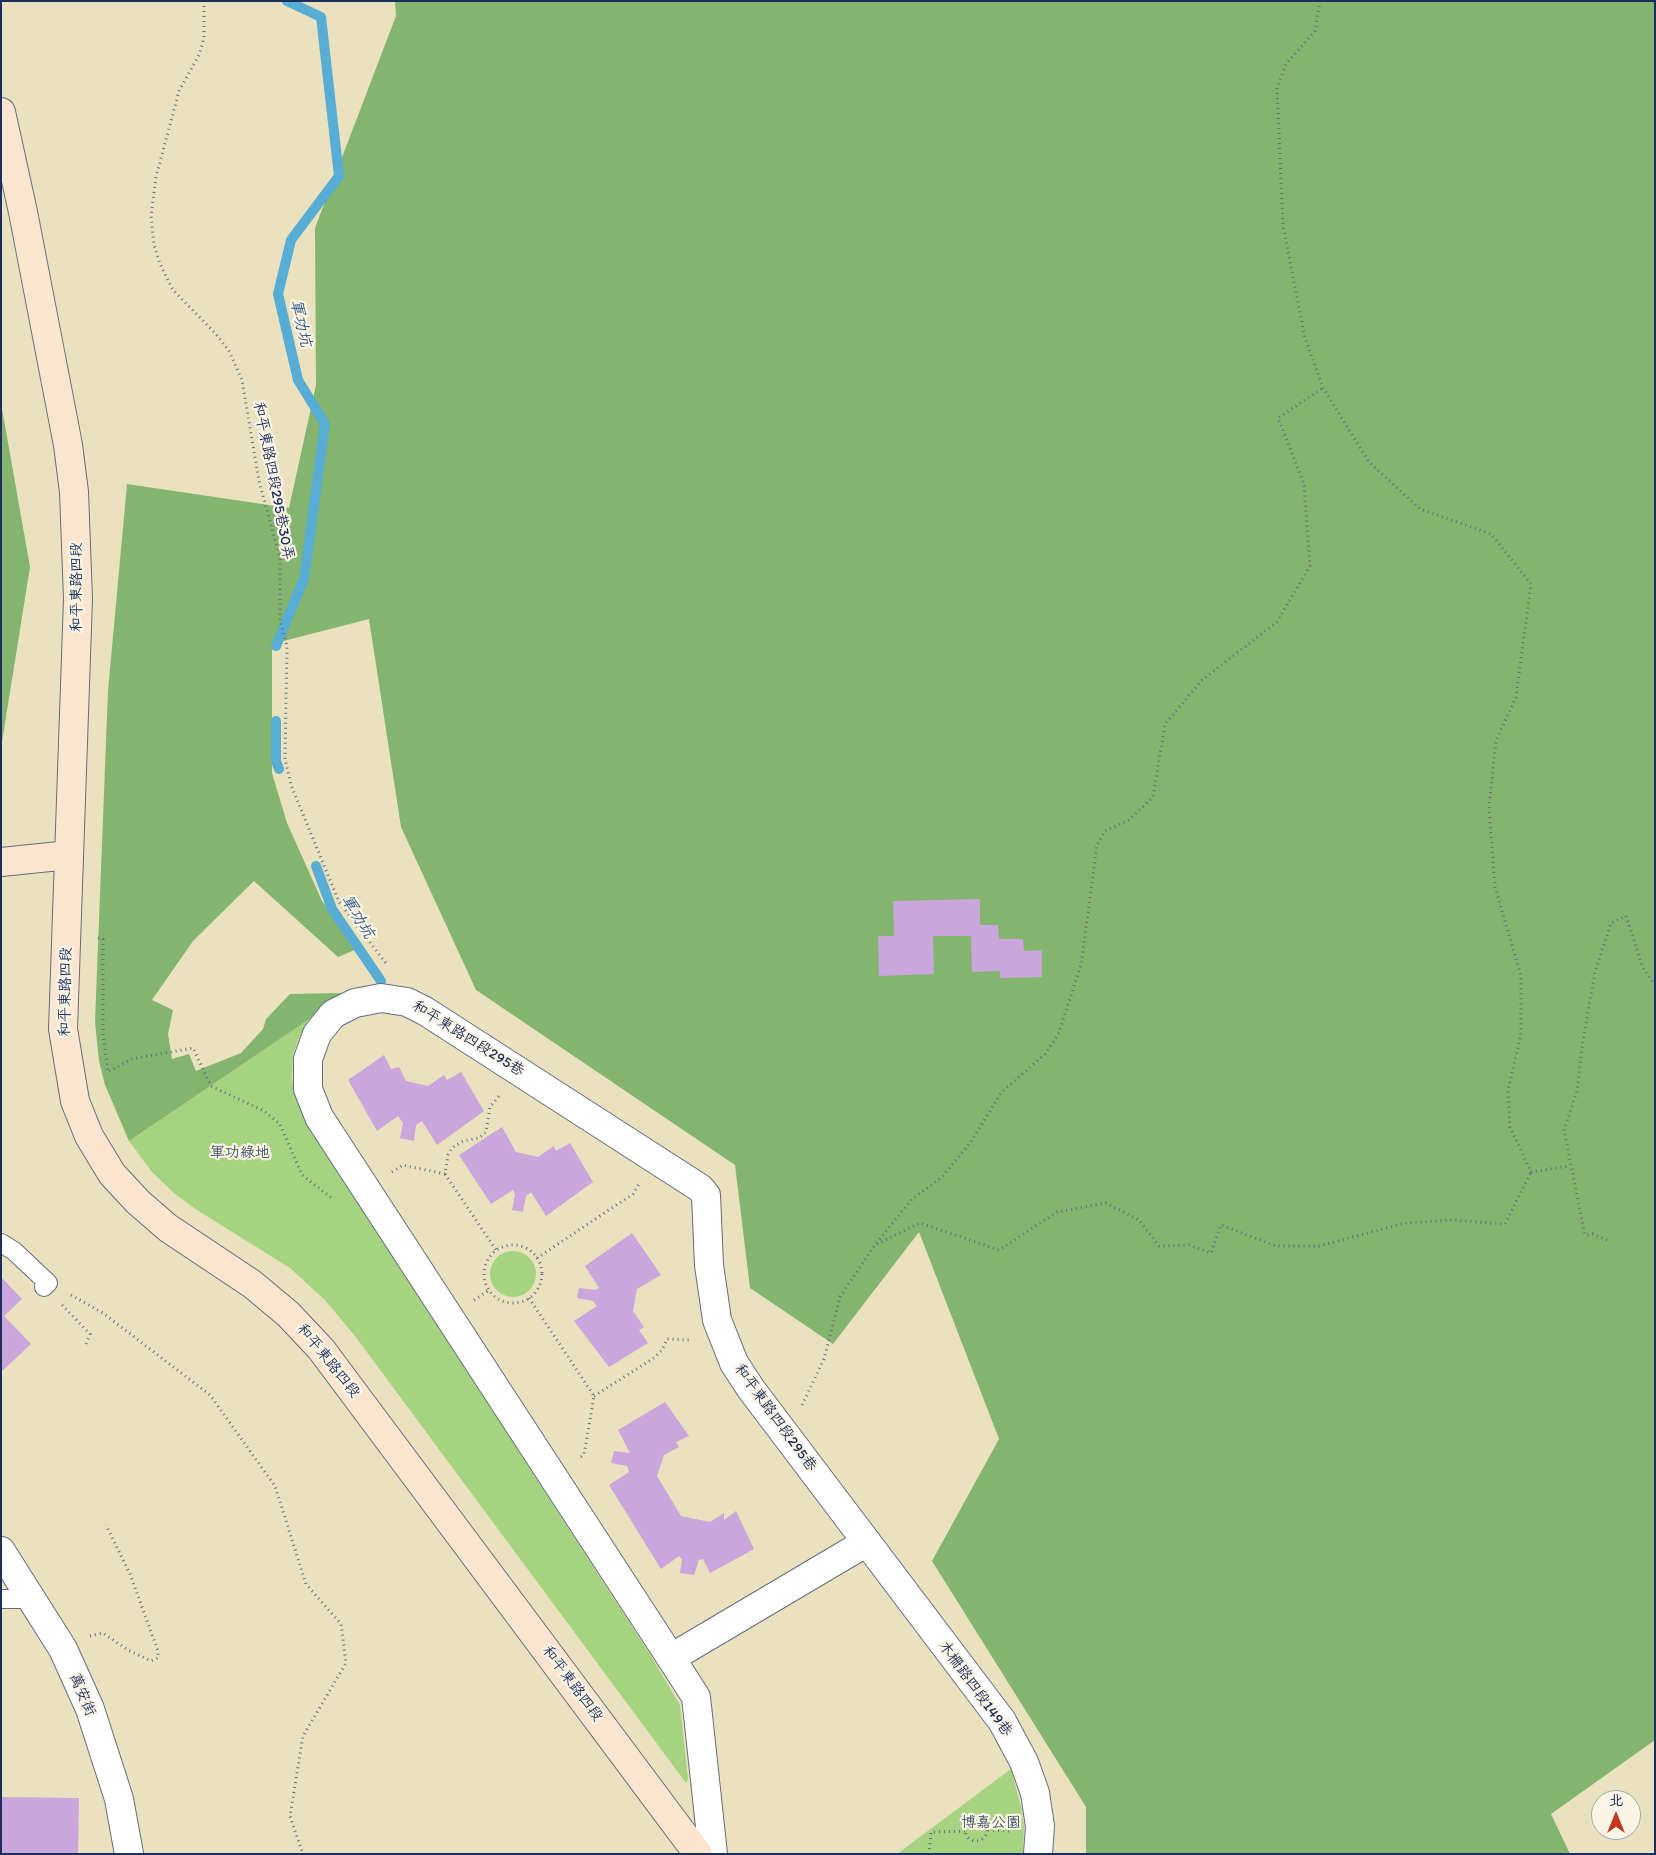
<!DOCTYPE html>
<meta charset="utf-8">
<style>
body{margin:0}
#map{position:relative;width:1656px;height:1855px;overflow:hidden;background:#eae1be;font-family:Itim,"LXGW WenKai TC",sans-serif}
canvas{display:block}
.frame{position:absolute;inset:0;border:2px solid #1b2f5e;pointer-events:none}
.north{position:absolute;left:1591px;top:1790px;width:50px;height:50px;box-sizing:border-box;background:#fcf5e5;border:1px solid #a2a6af;border-radius:50%;rotate:0deg;font-size:14px;font-weight:700;line-height:20px;text-align:center;color:#1b2f5e}
.north::after{content:'';display:block;margin:auto;width:18px;height:22px;background:#c8321e;clip-path:polygon(50% 0,100% 100%,50% 72%,0 100%)}
</style>
<div id="map">
<canvas width="1656" height="1855"></canvas>
<div class="frame"></div>
<div class="north">北</div>
</div>
<script>
const ctx = document.querySelector('canvas').getContext('2d');
ctx.lineJoin = 'round';
function fillPath(path, color) {
  ctx.fillStyle = color;
  ctx.fill(path, 'evenodd');
}
function poly(rows) {
  const path = new Path2D();
  for (const r of rows) {
    if (r.length === 3) {
      path.moveTo(r[0] + r[2], r[1]);
      path.arc(r[0], r[1], r[2], 0, 2 * Math.PI);
      continue;
    }
    path.moveTo(r[0], r[1]);
    for (let i = 2; i < r.length; i += 2) path.lineTo(r[i], r[i + 1]);
  }
  return path;
}
function strokePath(path, color, width, dash) {
  ctx.strokeStyle = color;
  ctx.lineWidth = width;
  ctx.lineCap = dash ? 'butt' : 'round';
  ctx.setLineDash(dash || []);
  ctx.stroke(path);
}
function write(font, color, halo, rows, align = 'center') {
  ctx.font = font + ' Itim,"LXGW WenKai TC",sans-serif';
  ctx.lineWidth = 4.5;
  ctx.setLineDash([]);
  ctx.textBaseline = 'middle';
  ctx.strokeStyle = halo;
  ctx.fillStyle = color;
  for (const [text, x, y, turn = 0] of rows) {
    ctx.save();
    ctx.translate(x, y);
    ctx.rotate((+turn || 0) * Math.PI / 180);
    ctx.textAlign = isNaN(turn) ? turn : align;
    if (halo) ctx.strokeText(text, 0, 0);
    ctx.fillText(text, 0, 0);
    ctx.restore();
  }
}
fillPath(poly([
 [311,1018,300,1035,293,1055,292,1079,296,1099,304,1119,651,1656,680,1705,688,1779,686,1783,355,1336,325,1300,290,1268,197,1210,175,1194,152,1172,129,1141],
 [513,1274,23],
 [1011,1769,1021,1807,1024,1826,1023,1854,897,1854]
]), '#a6d37f');
fillPath(poly([
 [395,1,1655,1,1655,1740,1551,1814,1570,1854,1086,1854,1086,1807,932,1561,999,1439,919,1232,833,1344,750,1288,735,1165,476,990,401,827,369,619,272,644,272,773,287,823,322,901,357,949,338,957,254,881,193,941,152,1000,173,1010,168,1034,172,1059,189,1054,196,1071,241,1053,263,1029,266,1019,290,994,343,993,324,1003,311,1018,129,1141,105,1085,99,1061,95,1022,108,691,127,484,289,508,316,385,315,228,396,16],
 [1,403,30,567,1,748]
]), '#84b56e');
strokePath(poly([
 [276,646,304,579,325,424,298,380,278,294,291,240,339,176,321,17,287,1],
 [276,721,276,761,279,769],
 [316,866,332,909,381,981]
]), '#57add4', 10);
fillPath(poly([
 [980,899,980,925,998,925,999,939,1023,939,1024,951,1042,950,1042,977,1000,978,1000,971,972,972,971,936,933,936,934,974,879,976,878,936,894,936,893,901],
 [384,1055,391,1069,399,1067,406,1081,428,1086,444,1075,447,1080,461,1072,484,1111,437,1145,422,1121,416,1125,414,1141,400,1138,403,1123,398,1116,377,1131,348,1080],
 [502,1127,516,1152,538,1157,554,1146,556,1151,570,1143,593,1182,546,1216,531,1192,526,1196,523,1212,512,1210,515,1194,513,1190,491,1204,459,1155],
 [632,1233,661,1275,637,1289,633,1311,644,1327,639,1330,648,1343,609,1367,574,1321,597,1306,593,1301,577,1298,579,1288,595,1290,599,1288,585,1266],
 [1,1277,22,1299,4,1316,31,1344,1,1372],
 [665,1402,689,1436,676,1442,679,1447,664,1455,657,1476,681,1516,710,1522,724,1513,724,1520,736,1511,754,1549,710,1573,703,1559,699,1560,694,1575,680,1573,682,1559,679,1556,661,1569,609,1485,629,1472,627,1466,611,1463,614,1451,630,1453,618,1430],
 [1,1797,79,1798,78,1854,1,1853]
]), '#caa6dc');
const lane = poly([
 [1,1243,14,1251,48,1283,44,1287],
 [1,1599,32,1599]
]);
const street = poly([
 [1,1551,63,1649,90,1709,119,1799,129,1854],
 [671,1658,319,1117,308,1089,308,1059,317,1034,333,1014,355,1003,381,998,407,1002,425,1011,700,1188,706,1195,709,1265,717,1320,734,1363,751,1389,1002,1721,1024,1762,1035,1793,1040,1826,1038,1854],
 [713,1854,696,1697,671,1658,867,1542]
]);
const secondary = poly([
 [1,112,23,212,68,445,74,492,78,599,63,1029,75,1101,89,1136,112,1174,138,1202,168,1228,252,1284,288,1314,321,1349,698,1854],
 [1,862,69,855]
]);
strokePath(lane, '#636d80', 20);
strokePath(street, '#636d80', 30);
strokePath(secondary, '#636d80', 30);
strokePath(poly([
 [204,1,204,38,199,55,179,91,156,177,151,216,154,245,160,264,173,290,216,334,229,351,242,380,259,481,280,558,280,620,287,646,285,759,291,785,339,902,388,966],
 [1320,1,1315,31,1286,64,1277,88,1283,226,1305,338,1323,388,1369,462,1420,509,1491,534,1531,584,1516,697,1496,741,1489,807,1495,887,1521,976,1521,1035,1508,1089,1510,1127,1531,1172,1569,1166],
 [98,938,103,939,103,1035,108,1072,132,1059,193,1048,211,1086,264,1111,280,1124,302,1175,333,1199],
 [392,1172,403,1165,445,1174,448,1155,452,1148,463,1141,479,1138,486,1132,490,1107,499,1096],
 [445,1174,496,1250],
 [1607,1240,1593,1234,1585,1235,1564,1130,1577,1091,1583,1040,1595,972,1611,923,1626,916,1643,968,1655,985],
 [877,1244,920,1223,999,1250,1057,1212,1106,1203,1139,1220,1159,1246,1189,1245,1211,1253,1221,1225,1276,1246,1319,1246,1405,1223,1452,1220,1505,1224,1531,1172],
 [513,1274,29],
 [537,1258,633,1194,639,1184],
 [71,1295,103,1313,210,1395,275,1486,306,1584,341,1624,346,1663,303,1736,290,1816,303,1854],
 [529,1298,594,1396,584,1455,578,1459],
 [474,1300,488,1291],
 [62,1305,90,1334,86,1344],
 [594,1396,654,1358,662,1350,667,1339,691,1340],
 [802,1405,824,1359,840,1297,874,1246,912,1199,942,1177,971,1142,1001,1093,1045,1054,1058,1035,1081,965,1097,845,1105,831,1129,820,1153,797,1165,724,1202,680,1277,622,1310,566,1304,484,1278,418,1323,388],
 [90,1636,103,1633,128,1650,151,1661,158,1658,158,1651,130,1574,106,1525],
 [976,1830,11],
 [988,1830,1010,1831],
 [929,1854,931,1832,965,1831]
]), '#636d80', 3, [1, 4]);
strokePath(lane, '#fff', 18);
strokePath(street, '#fff', 28);
strokePath(secondary, '#fce5cf', 28);
write('15px', '#1b2f5e', '#fcf5e5', [
 ["和平東路四段295巷30弄",273,481,79],
 ["和平東路四段",77,587,-90],
 ["和平東路四段",66,992,-89],
 ["和平東路四段295巷",468,1039,32],
 ["和平東路四段",328,1361,51],
 ["和平東路四段295巷",775,1418,54],
 ["和平東路四段",572,1684,53],
 ["木柵路四段149巷",975,1689,54],
 ["萬安街",82,1695,67]
]);
write('15px', '#3e5866', '#fcf5e5', [
 ["軍功綠地",240,1153],
 ["博嘉公園",991,1823]
]);
write('italic 16px', '#305b87', '#fcf5e5', [
 ["軍功坑",300,323,77],
 ["軍功坑",357,917,58]
]);
</script>
